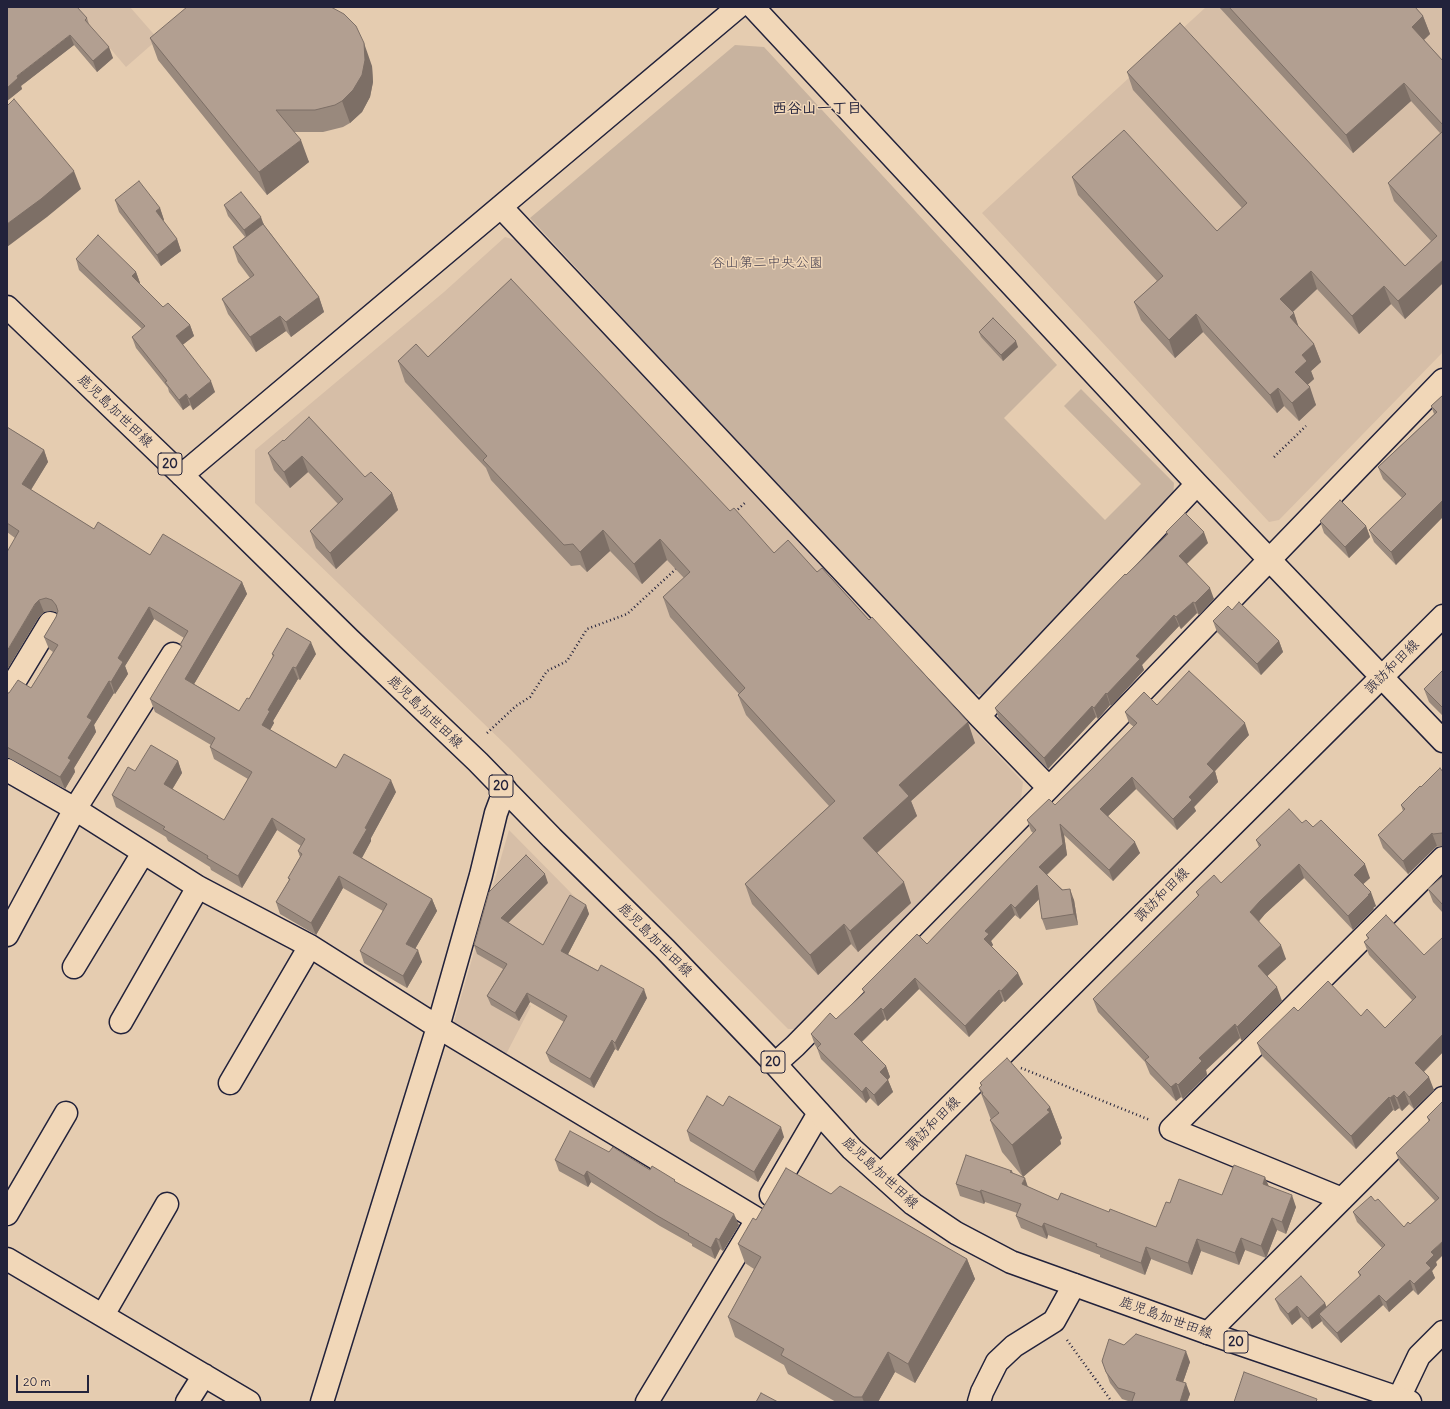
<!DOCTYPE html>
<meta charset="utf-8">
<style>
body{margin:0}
#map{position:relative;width:1450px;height:1409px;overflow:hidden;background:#e5ccb0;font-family:Delius,sans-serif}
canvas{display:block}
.frame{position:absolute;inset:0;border:8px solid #22223b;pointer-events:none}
.scale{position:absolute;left:16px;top:1375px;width:73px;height:18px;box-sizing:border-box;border:2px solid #22223b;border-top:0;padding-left:5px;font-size:12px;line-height:14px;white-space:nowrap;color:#22223b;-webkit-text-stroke:3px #f1d7b8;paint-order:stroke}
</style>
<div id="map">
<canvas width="1450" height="1409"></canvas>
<div class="frame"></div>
<div class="scale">20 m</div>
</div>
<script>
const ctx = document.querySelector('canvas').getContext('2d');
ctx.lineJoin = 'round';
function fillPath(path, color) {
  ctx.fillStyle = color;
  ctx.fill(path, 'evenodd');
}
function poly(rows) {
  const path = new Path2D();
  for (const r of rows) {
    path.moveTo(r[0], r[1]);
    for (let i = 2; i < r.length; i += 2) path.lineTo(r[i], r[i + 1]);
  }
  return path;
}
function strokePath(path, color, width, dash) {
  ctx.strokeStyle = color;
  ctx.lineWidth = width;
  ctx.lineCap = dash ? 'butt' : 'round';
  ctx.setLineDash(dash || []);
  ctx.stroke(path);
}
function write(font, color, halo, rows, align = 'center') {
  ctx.font = font + ' Delius,"Klee One",sans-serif';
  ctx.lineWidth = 3;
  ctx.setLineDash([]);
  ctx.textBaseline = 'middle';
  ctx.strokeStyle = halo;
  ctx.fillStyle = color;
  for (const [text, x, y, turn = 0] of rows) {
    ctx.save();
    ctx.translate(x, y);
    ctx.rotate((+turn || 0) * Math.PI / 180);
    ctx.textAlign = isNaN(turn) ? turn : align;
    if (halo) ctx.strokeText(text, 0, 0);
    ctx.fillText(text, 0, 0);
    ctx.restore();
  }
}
fillPath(poly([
 [75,7,130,7,158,39,126,67],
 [1206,7,1443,7,1443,352,1279,520,1269,522,982,213],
 [505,237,515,240,1023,782,1021,799,799,1029,788,1029,508,747,255,503,255,450,444,292],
 [509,830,577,899,519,998,531,1006,502,1062,451,1032]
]), '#d6bea7');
fillPath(poly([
 [735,45,764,47,1057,365,1004,418,1105,520,1141,484,1064,406,1081,389,1174,483,1173,500,984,696,969,692,530,218]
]), '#c8b39f');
const minor = poly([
 [753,7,1197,484,1443,741],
 [501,207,979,716,1049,788],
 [182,475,738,7],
 [7,694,50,623],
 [979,716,1197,484],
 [7,770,75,809,198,887,310,946,438,1027,757,1219],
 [7,935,75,809,173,654],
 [74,967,143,853],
 [121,1022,198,887],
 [775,1064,795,1046,1049,788,1443,380],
 [230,1083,310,946],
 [881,1175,1443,616],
 [771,1195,819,1113],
 [1342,1199,1171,1129,1443,858],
 [7,1214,66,1113],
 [7,1259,249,1402],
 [103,1315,167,1204],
 [1208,1333,1443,1098],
 [1399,1398,1419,1356,1443,1332],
 [187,1402,204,1375],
 [322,1402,438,1027,481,875,496,813,505,789],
 [647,1402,755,1223],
 [979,1402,982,1392,997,1362,1014,1346,1054,1321,1074,1285]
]);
const major = poly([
 [7,307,182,475,349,639,478,762,552,838,665,949,775,1064,852,1149,913,1204,956,1233,1011,1262,1208,1333,1410,1402]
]);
strokePath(minor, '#22223b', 25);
strokePath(major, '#22223b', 25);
strokePath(poly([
 [1274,457,1306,426],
 [735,512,746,502],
 [487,733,516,706,530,697,547,671,567,661,587,629,627,614,678,567],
 [1021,1068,1150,1120],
 [1067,1340,1112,1402]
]), '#22223b', 2.5, [1, 3]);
strokePath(minor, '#f1d7b8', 22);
strokePath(major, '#f1d7b8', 22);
fillPath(poly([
 [1219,7,1415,7,1423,16,1430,34,1424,40,1443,61,1443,283,1405,319,1391,304,1359,334,1317,289,1293,312,1294,313,1298,326,1314,344,1321,362,1311,371,1314,379,1307,385,1316,405,1299,421,1284,406,1277,413,1203,332,1175,358,1141,320,1134,302,1157,281,1078,195,1072,177,1217,231,1242,208,1133,90,1127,72,1405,266,1431,241,1394,201,1388,183,1440,133,1411,101,1353,153],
 [87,18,89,24,113,58,97,72,74,45,21,86,22,89,7,101],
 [150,38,372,66,373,82,370,97,362,112,350,123,343,127,323,132,294,132,309,162,267,195,158,60],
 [115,200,160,208,164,220,163,221,177,239,181,251,161,266,119,212],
 [224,205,264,225,319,297,324,312,291,337,286,331,256,352,228,314,222,299,250,278,238,262,233,247,245,237,228,216],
 [76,259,136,272,140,283,139,283,163,307,190,325,194,336,182,345,215,392,193,410,190,405,183,410,169,392,168,388,136,348,132,337,142,329,79,270],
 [979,332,1018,347,1003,361,981,337],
 [428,357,730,511,975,743,911,801,917,816,877,853,911,903,858,952,851,944,818,975,752,904,745,884,829,806,746,715,738,695,739,694,670,617,663,597,684,578,667,560,642,584,610,551,587,572,580,565,571,566,491,480,486,468,405,382,398,361],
 [1443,395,1396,565,1374,542,1369,530,1402,498,1383,479,1378,467,1434,414,1431,406],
 [7,427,44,450,48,462,31,490,94,529,150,555,242,582,247,594,194,684,239,711,249,699,273,657,272,654,316,654,300,680,298,679,273,721,274,723,270,730,336,768,396,792,371,838,371,841,362,858,432,899,437,911,415,949,422,962,407,988,364,963,360,951,383,911,343,888,316,935,280,914,276,902,289,880,288,878,300,857,298,851,301,846,277,830,242,888,211,870,210,867,168,841,166,837,116,807,112,795,135,771,178,761,182,773,172,790,224,820,248,779,214,759,210,747,211,745,155,712,150,699,181,647,180,645,184,638,154,619,125,666,128,674,115,694,114,693,94,725,96,732,74,768,75,772,65,789,7,757,7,693,31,688,53,652,49,649,44,637,56,617,57,613,56,612,51,611,44,612,39,617,15,538,7,532],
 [284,441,365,477,392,493,398,510,336,569,316,548,310,531,338,504,308,472,290,488,274,470,268,453],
 [1320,521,1366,526,1370,537,1349,558,1324,533],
 [1166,532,1208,543,1187,564,1214,599,1199,615,1197,613,1181,629,1179,626,1142,665,1144,670,1111,706,1110,705,1098,719,1096,717,1048,769,999,719,995,708,1167,535],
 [1232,610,1279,641,1283,652,1261,675,1217,632,1213,621],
 [1443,670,1443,716,1429,702,1424,689],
 [1157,705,1249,735,1215,771,1218,782,1194,807,1196,811,1177,830,1136,789,1108,816,1140,853,1113,881,1064,835,1067,855,1047,875,1074,900,1078,925,1046,930,1042,919,1039,899,1020,919,1015,915,991,941,993,945,991,947,1023,984,1005,1002,1003,1001,969,1037,919,989,887,1021,885,1019,862,1042,886,1066,890,1077,888,1080,893,1092,878,1106,870,1098,866,1103,821,1059,817,1048,815,1045,811,1034,836,1019,864,993,862,989,927,944,1033,833,1031,831,1027,820,1055,805,1093,768,1134,727,1129,723,1125,712],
 [1443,772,1443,846,1438,847,1437,846,1408,874,1383,848,1378,835,1403,811,1401,805,1421,787],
 [1302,823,1313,827,1370,878,1363,884,1376,906,1373,908,1374,909,1353,930,1304,878,1265,914,1259,921,1286,959,1267,976,1282,1001,1242,1041,1240,1038,1206,1070,1207,1075,1183,1099,1181,1097,1176,1101,1150,1074,1145,1062,1098,1012,1093,999,1198,896,1196,892,1221,883,1259,847,1256,840],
 [1443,876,1443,913,1433,902,1428,889],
 [548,883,508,923,543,945,586,905,589,914,568,954,647,998,618,1051,615,1049,594,1088,550,1062,546,1053,564,1022,530,1002,519,1021,491,1005,487,996,503,969,477,954,474,945],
 [1366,935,1424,955,1443,1052,1424,1072,1434,1090,1414,1109,1409,1104,1402,1111,1399,1108,1395,1111,1393,1110,1356,1149,1262,1056,1257,1043,1298,1011,1361,1016,1385,1028,1412,1000,1369,955,1364,942,1368,939],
 [980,1083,1050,1107,1062,1138,1060,1140,1061,1144,1023,1177,1002,1152,990,1120,991,1120,979,1088,981,1086],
 [1443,1101,1436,1262,1437,1265,1432,1271,1435,1278,1418,1295,1413,1290,1389,1312,1383,1305,1341,1343,1323,1324,1322,1321,1312,1329,1301,1317,1292,1325,1280,1310,1275,1299,1325,1303,1326,1307,1360,1277,1358,1272,1382,1248,1357,1222,1353,1212,1375,1201,1404,1227,1410,1224,1435,1201,1400,1163,1396,1153,1429,1122,1427,1117],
 [723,1106,784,1137,758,1182,690,1141,687,1131],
 [609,1152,650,1170,676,1182,739,1225,723,1251,720,1249,715,1259,692,1246,692,1244,660,1226,591,1182,588,1187,559,1171,555,1160],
 [1012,1171,1013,1173,1028,1187,1058,1200,1109,1212,1156,1227,1170,1203,1222,1195,1269,1186,1296,1207,1286,1234,1277,1230,1266,1258,1245,1250,1239,1265,1201,1251,1192,1275,1151,1259,1145,1275,1100,1257,1100,1255,1048,1235,1047,1239,1021,1228,1016,1216,1017,1213,985,1202,984,1204,960,1196,956,1184],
 [831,1194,967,1259,975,1279,915,1383,895,1372,878,1402,836,1402,788,1374,784,1365,735,1337,728,1317,754,1269,745,1263,738,1244,756,1220],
 [1124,1345,1190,1362,1183,1382,1190,1394,1187,1402,1131,1402,1122,1399,1110,1383,1102,1361]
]), '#99897d');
fillPath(poly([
 [1423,16,1430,34,1418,45,1412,27],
 [70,35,74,45,21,86,22,89,7,101,7,88,17,76],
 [364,43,372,66,373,82,370,97,362,112,350,123,342,101],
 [109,47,113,58,97,72,93,61],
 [1404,83,1411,101,1353,153,1346,135],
 [301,140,309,162,267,195,259,172],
 [74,171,81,189,47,217,7,247,7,224],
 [160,208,164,220,160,223,156,211],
 [261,217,265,228,248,241,244,230],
 [177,239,181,251,161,266,157,255],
 [1443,260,1443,283,1405,319,1398,301],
 [1311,271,1317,289,1287,317,1280,299],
 [136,272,140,283,136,286,132,276],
 [1384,286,1391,304,1359,334,1352,316],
 [319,297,324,312,291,337,286,322],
 [1294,313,1300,331,1290,317],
 [1196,314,1203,332,1175,358,1169,340],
 [280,316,286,331,256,352,250,337],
 [190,325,194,336,180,347,176,336],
 [1016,341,1018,347,1003,361,1001,355],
 [1314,344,1321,362,1311,371,1314,379,1302,390,1295,372,1302,355],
 [211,381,215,392,193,410,189,399],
 [1310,387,1316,405,1299,421,1292,403],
 [1278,388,1284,406,1277,413,1270,395],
 [186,394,190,405,183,410,179,400],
 [44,450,48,462,27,496,22,484],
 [302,456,308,472,290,488,284,472],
 [392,493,398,510,336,569,330,553],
 [1443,500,1443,517,1396,565,1391,552],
 [1366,526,1370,537,1349,558,1345,547],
 [603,530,610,551,587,572,580,552],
 [1204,532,1208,543,1183,567,1179,556],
 [660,539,667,560,642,584,634,564],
 [242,582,247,594,190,691,185,679],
 [1210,588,1214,599,1199,615,1195,603],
 [39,600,44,612,39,617,7,670,7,651,35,604],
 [1193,602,1197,613,1181,629,1176,617],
 [149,607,154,619,125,666,128,674,115,694,111,682,118,658],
 [1174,615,1179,626,1142,665,1144,670,1111,706,1107,694,1136,656],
 [1279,641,1283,652,1261,675,1257,664],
 [311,642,316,654,300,680,296,668],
 [293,667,298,679,273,721,274,723,266,737,262,725,268,710],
 [109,681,114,693,94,725,96,732,74,768,75,772,65,789,60,777,68,758,87,717],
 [1106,693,1110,705,1098,719,1094,708],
 [1092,706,1096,717,1048,769,1044,758],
 [968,722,975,743,911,801,917,816,870,859,863,838,899,785],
 [1245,723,1249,735,1215,771,1218,782,1194,807,1196,811,1177,830,1173,819,1189,797,1207,764],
 [178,761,182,773,168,796,164,784],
 [1132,777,1136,789,1104,820,1100,809],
 [391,780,396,792,371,838,371,841,358,865,353,853,365,828],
 [272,818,277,830,242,888,238,876],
 [1060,824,1064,835,1067,855,1043,878,1039,867],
 [1432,833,1437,846,1408,874,1403,861],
 [1135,842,1140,853,1113,881,1109,870],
 [1299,864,1304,878,1265,914,1255,926,1250,912,1260,901],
 [1365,864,1370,878,1359,888,1354,875],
 [545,874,548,883,504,927,501,918],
 [339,876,343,888,316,935,311,923],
 [904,882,911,903,858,952,850,931],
 [1037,885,1041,897,1020,919,1015,908],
 [1070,889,1074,900,1078,925,1074,914],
 [1371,892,1376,906,1373,908,1374,909,1353,930,1348,916],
 [432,899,437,911,411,956,406,944],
 [1011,904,1015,915,991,941,993,945,988,950,984,939,985,931],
 [586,905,589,914,565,960,561,951],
 [844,924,851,944,818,975,810,955],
 [1281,945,1286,959,1263,980,1258,966],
 [418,950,422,962,407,988,403,976],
 [1018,973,1023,984,1005,1002,1001,991],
 [915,978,919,989,887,1021,883,1010],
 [1277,987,1282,1001,1242,1041,1237,1027],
 [644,989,647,998,618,1051,615,1043],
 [999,990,1003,1001,969,1037,965,1026],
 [527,993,530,1002,519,1021,515,1013],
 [881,1008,885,1019,858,1045,854,1034],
 [1235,1024,1240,1038,1206,1070,1207,1075,1183,1099,1178,1085,1199,1058],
 [1443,1034,1443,1052,1420,1075,1415,1063],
 [612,1040,615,1049,594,1088,590,1079],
 [886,1066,890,1077,884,1084,880,1072],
 [1429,1077,1434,1090,1414,1109,1409,1097],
 [888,1080,893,1092,878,1106,874,1095],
 [1176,1083,1181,1097,1176,1101,1171,1087],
 [866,1087,870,1098,866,1103,862,1092],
 [1404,1091,1409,1104,1402,1111,1397,1098],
 [1394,1095,1399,1108,1395,1111,1390,1098],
 [1389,1097,1393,1110,1356,1149,1351,1136],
 [1050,1107,1062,1138,1060,1140,1061,1144,1023,1177,1012,1145],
 [781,1127,784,1137,758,1182,754,1172],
 [587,1171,591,1182,588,1187,584,1176],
 [1265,1177,1270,1189,1263,1184],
 [1025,1178,1029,1190,1022,1184],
 [981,1190,985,1202,984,1204,980,1192],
 [1292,1195,1296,1207,1286,1234,1282,1222],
 [734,1214,739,1225,723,1251,719,1240],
 [1272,1218,1277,1230,1266,1258,1261,1246],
 [1044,1223,1048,1235,1047,1239,1042,1227],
 [716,1238,720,1249,715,1259,711,1248],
 [1241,1238,1245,1250,1239,1265,1235,1253],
 [1197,1239,1201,1251,1192,1275,1188,1263],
 [1443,1241,1443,1255,1436,1262,1437,1265,1432,1271,1435,1278,1418,1295,1414,1284,1431,1252],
 [1146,1247,1151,1259,1145,1275,1141,1263],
 [967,1259,975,1279,915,1383,908,1364],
 [1410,1280,1413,1290,1389,1312,1386,1302],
 [1379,1295,1383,1305,1341,1343,1337,1333],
 [1325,1303,1329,1314,1319,1314,1322,1321,1312,1329,1308,1318],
 [1297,1306,1301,1317,1292,1325,1288,1314],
 [1186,1351,1190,1362,1180,1391,1176,1380],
 [888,1352,895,1372,878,1402,864,1402,862,1397],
 [1186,1383,1190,1394,1187,1402,1180,1402]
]), '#7d6f66');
const building = poly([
 [7,7,77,7,87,18,85,20,109,47,93,61,70,35,17,76,18,78,7,88,7,7],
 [187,7,331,7,344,14,356,26,364,43,365,60,362,75,353,90,342,101,335,105,315,110,276,110,301,140,259,172,150,38,187,7],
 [1229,7,1415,7,1423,16,1412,27,1443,61,1443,125,1404,83,1346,135,1229,7],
 [1180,23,1405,266,1437,236,1388,183,1443,131,1443,260,1398,301,1384,286,1352,316,1311,271,1280,299,1294,313,1290,317,1314,344,1302,355,1307,361,1295,372,1310,387,1292,403,1278,388,1270,395,1196,314,1169,340,1134,302,1163,276,1072,177,1124,130,1217,231,1247,203,1127,72,1180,23],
 [14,99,74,171,41,199,7,224,7,106,14,99],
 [139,181,160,208,156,211,177,239,157,255,115,200,139,181],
 [241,192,261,217,244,230,224,205,241,192],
 [263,224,319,297,286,322,280,316,250,337,222,299,254,275,233,247,263,224],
 [98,235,136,272,132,276,163,307,168,303,190,325,176,336,211,381,189,399,186,394,179,400,165,382,167,381,132,337,145,326,76,259,98,235],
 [511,279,730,511,734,508,774,553,788,540,817,572,822,568,869,620,872,617,968,722,899,785,909,796,863,838,904,882,850,931,844,924,810,955,745,884,835,801,738,695,745,688,663,597,690,572,660,539,634,564,603,530,580,552,573,544,564,545,483,460,487,456,398,361,416,344,428,357,511,279],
 [993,318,1016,341,1001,355,979,332,993,318],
 [1443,395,1443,500,1391,552,1369,530,1406,494,1378,467,1437,412,1431,406,1443,395],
 [309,417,365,477,371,472,392,493,330,553,310,531,343,499,302,456,284,472,268,453,283,440,284,441,309,417],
 [7,427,44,450,22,484,94,529,98,522,150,555,163,534,242,582,185,679,239,711,247,698,249,699,274,655,272,654,287,628,311,642,296,668,293,667,268,710,270,711,262,725,336,768,344,754,391,780,365,828,367,829,353,853,432,899,406,944,418,950,403,976,360,951,387,904,339,876,311,923,276,902,290,879,288,878,302,854,298,851,305,839,272,818,238,876,207,858,208,856,163,829,165,827,112,795,128,767,135,771,151,745,178,761,164,784,224,820,252,772,210,747,215,738,150,699,182,646,180,645,181,643,188,631,149,607,118,658,123,662,111,682,109,681,87,717,92,720,68,758,71,760,60,777,7,747,7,693,9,693,18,680,31,688,58,645,44,637,56,617,58,611,56,605,52,600,46,598,39,600,35,604,7,651,7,552,19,531,7,523,7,427],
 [1340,500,1366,526,1345,547,1320,521,1340,500],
 [1185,513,1204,532,1179,556,1210,588,1195,603,1193,602,1176,617,1174,615,1136,656,1140,659,1107,694,1106,693,1094,708,1092,706,1044,758,995,708,1125,574,1126,575,1168,534,1166,532,1185,513],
 [1239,602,1279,641,1257,664,1213,621,1228,606,1232,610,1239,602],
 [1443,670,1443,708,1424,689,1443,670],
 [1189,671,1245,723,1207,764,1214,771,1189,797,1192,800,1173,819,1132,777,1100,809,1135,842,1109,870,1060,824,1063,844,1039,867,1062,890,1070,889,1074,914,1042,919,1037,885,1015,908,1011,904,985,931,989,934,984,939,1018,973,1001,991,999,990,965,1026,915,978,883,1010,881,1008,854,1034,886,1066,880,1072,888,1080,874,1095,866,1087,862,1092,817,1048,821,1044,811,1034,830,1013,836,1019,865,992,862,989,917,934,927,944,1036,830,1027,820,1049,799,1055,805,1093,768,1137,723,1125,712,1144,692,1157,705,1189,671],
 [1440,768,1443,772,1443,834,1442,833,1433,834,1432,833,1403,861,1378,835,1405,809,1401,805,1420,786,1421,787,1440,768],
 [1289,809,1302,823,1306,820,1313,827,1321,820,1365,864,1354,875,1371,892,1368,895,1369,895,1348,916,1299,864,1260,901,1250,912,1281,945,1258,966,1277,987,1237,1027,1235,1024,1199,1058,1202,1061,1178,1085,1176,1083,1171,1087,1145,1060,1149,1057,1093,999,1199,895,1196,892,1214,875,1221,883,1261,845,1256,840,1289,809],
 [526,855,545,874,501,918,543,945,570,895,586,905,561,951,598,971,601,965,644,989,615,1043,612,1040,590,1079,546,1053,567,1016,527,993,515,1013,487,996,507,964,474,945,489,892,526,855],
 [1443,876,1443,905,1428,889,1443,876],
 [1386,915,1424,955,1443,937,1443,1034,1415,1063,1429,1077,1409,1097,1404,1091,1397,1098,1394,1095,1390,1098,1389,1097,1351,1136,1257,1043,1294,1007,1298,1011,1328,981,1361,1016,1367,1009,1385,1028,1416,997,1364,942,1369,938,1366,935,1386,915],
 [1007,1058,1050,1107,1047,1110,1050,1112,1012,1145,990,1120,999,1113,982,1094,983,1093,979,1088,982,1085,980,1083,1007,1058],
 [707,1096,723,1106,729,1096,781,1127,754,1172,687,1131,707,1096],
 [1443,1101,1443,1241,1431,1252,1434,1255,1426,1263,1431,1268,1414,1284,1410,1280,1386,1302,1379,1295,1337,1333,1319,1314,1361,1275,1358,1272,1385,1245,1353,1212,1371,1196,1375,1201,1378,1199,1404,1227,1408,1222,1410,1224,1439,1198,1396,1153,1430,1120,1427,1117,1443,1101],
 [570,1131,609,1152,613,1147,650,1170,652,1166,675,1180,674,1181,734,1214,719,1240,716,1238,711,1248,688,1235,689,1234,656,1215,587,1171,584,1176,555,1160,570,1131],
 [966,1155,1012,1171,1010,1172,1025,1178,1022,1184,1058,1200,1061,1193,1109,1212,1110,1209,1156,1227,1166,1202,1170,1203,1179,1179,1222,1195,1234,1165,1265,1177,1263,1184,1292,1195,1282,1222,1272,1218,1261,1246,1241,1238,1235,1253,1197,1239,1188,1263,1146,1247,1141,1263,1096,1246,1097,1244,1044,1223,1042,1227,1016,1216,1021,1204,981,1190,980,1192,956,1184,966,1155],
 [786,1168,831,1194,840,1186,967,1259,908,1364,888,1352,862,1397,854,1397,781,1355,784,1349,728,1317,761,1257,738,1244,753,1218,756,1220,786,1168],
 [1301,1276,1325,1303,1308,1318,1297,1306,1288,1314,1275,1299,1301,1276],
 [1136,1334,1186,1351,1176,1380,1186,1383,1180,1402,1134,1402,1132,1401,1135,1393,1118,1388,1106,1372,1102,1361,1109,1339,1124,1345,1136,1334],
 [1244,1372,1317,1399,1316,1402,1234,1402,1244,1372],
 [761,1393,778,1402,756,1402,761,1393]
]);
fillPath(building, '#b29f91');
strokePath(building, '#7d6f66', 1);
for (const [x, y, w] of [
 [170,464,24],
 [501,786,24],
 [773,1062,24],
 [1236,1342,24]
]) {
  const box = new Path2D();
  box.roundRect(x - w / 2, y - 11, w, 22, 3);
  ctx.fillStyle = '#f1d7b8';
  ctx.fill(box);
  strokePath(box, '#22223b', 1);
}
write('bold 13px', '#22223b', null, [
 ["20",170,464],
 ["20",501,786],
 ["20",773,1062],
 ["20",1236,1342]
]);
write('14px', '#4c4654', '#f1d7b8', [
 ["谷山第二中央公園",767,263]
]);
write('14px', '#22223b', '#f1d7b8', [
 ["鹿児島加世田線",115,411,44],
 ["諏訪和田線",1392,667,-45],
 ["鹿児島加世田線",425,712,44],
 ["諏訪和田線",1162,895,-45],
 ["鹿児島加世田線",655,940,45],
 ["諏訪和田線",933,1124,-45],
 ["鹿児島加世田線",880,1173,43],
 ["鹿児島加世田線",1166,1318,20]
]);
write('bold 15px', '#22223b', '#f1d7b8', [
 ["西谷山一丁目",817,109]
]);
</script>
